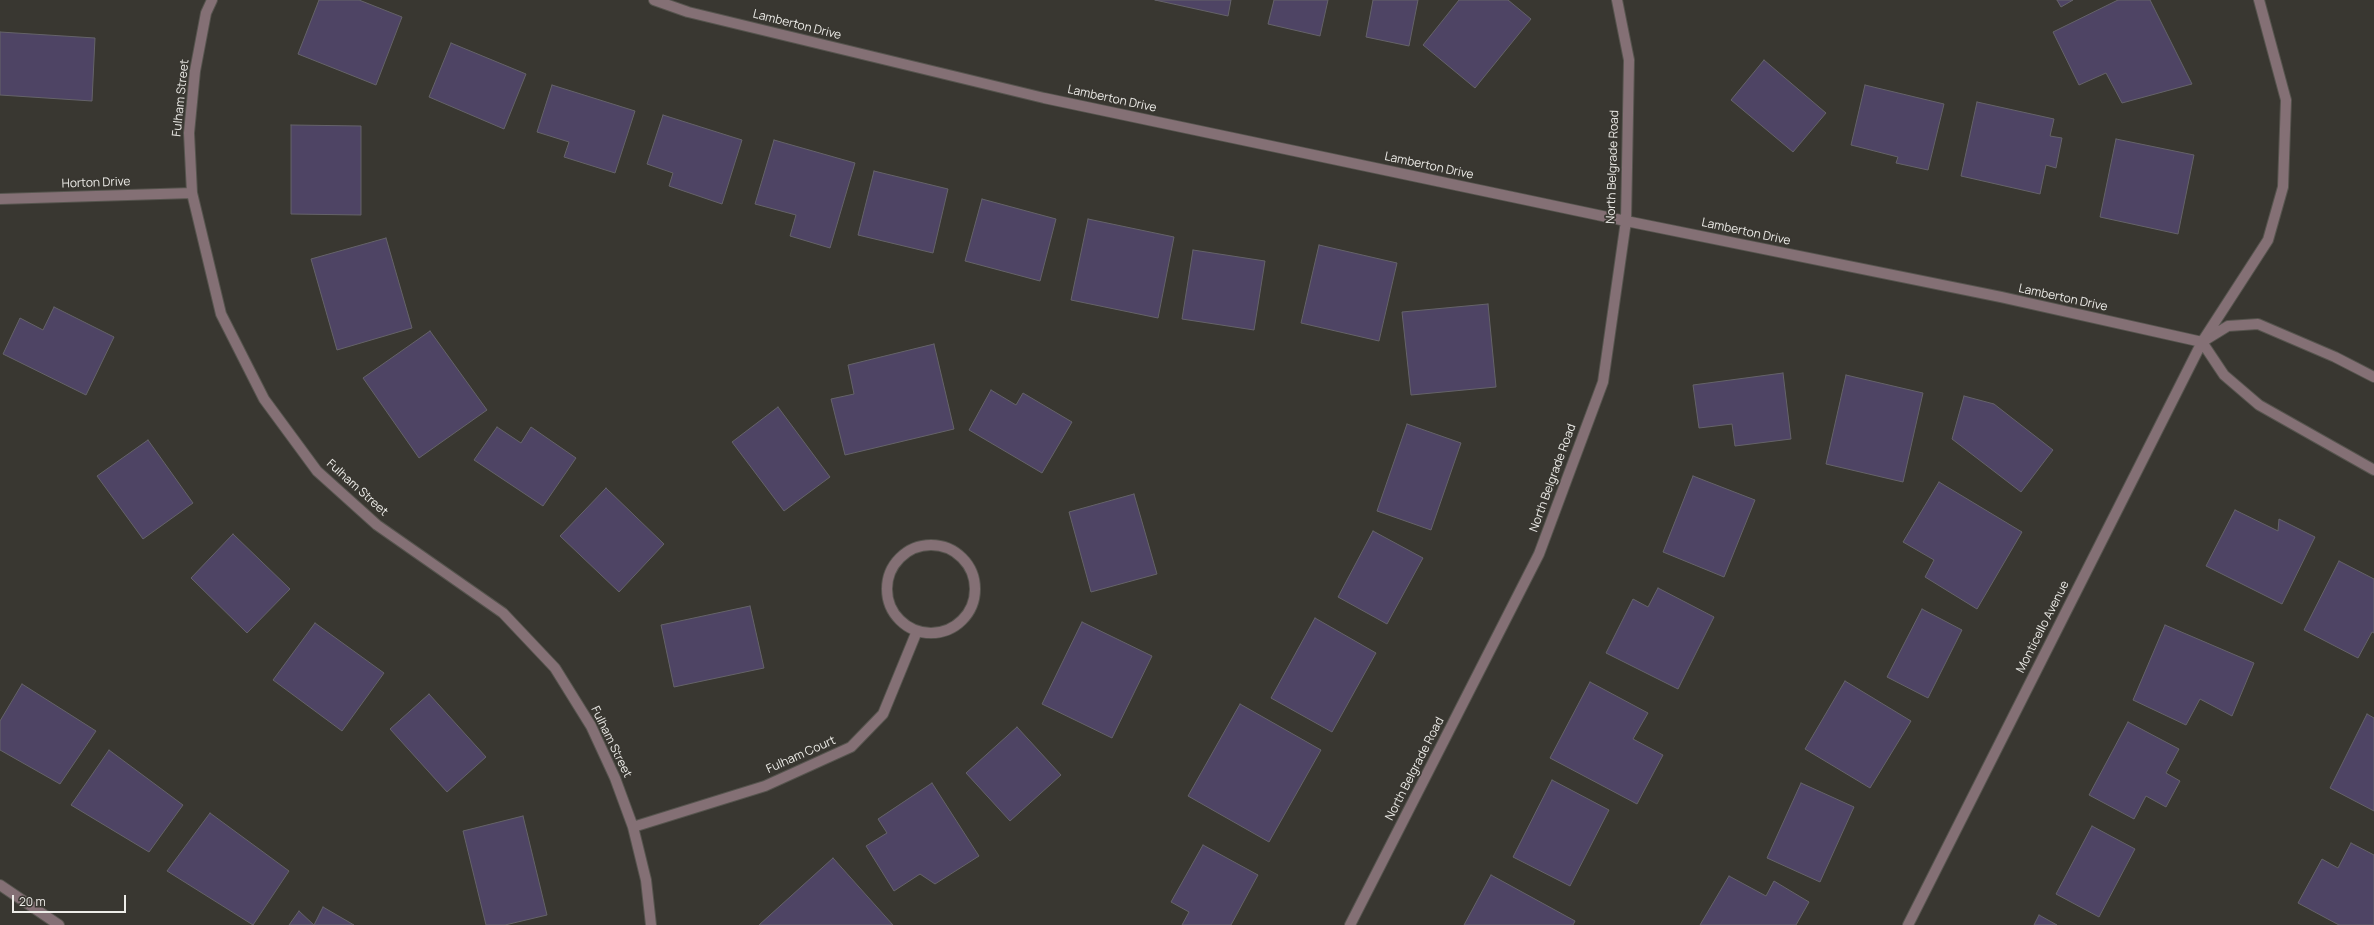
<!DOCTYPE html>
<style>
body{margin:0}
#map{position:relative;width:2374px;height:925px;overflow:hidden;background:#393731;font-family:Manrope,sans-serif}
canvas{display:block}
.scale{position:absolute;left:12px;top:895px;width:114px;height:18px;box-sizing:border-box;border:2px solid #edece8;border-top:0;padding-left:5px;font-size:12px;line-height:14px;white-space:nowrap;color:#edece8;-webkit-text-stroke:3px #393731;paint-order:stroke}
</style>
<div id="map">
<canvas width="2374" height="925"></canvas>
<div class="scale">20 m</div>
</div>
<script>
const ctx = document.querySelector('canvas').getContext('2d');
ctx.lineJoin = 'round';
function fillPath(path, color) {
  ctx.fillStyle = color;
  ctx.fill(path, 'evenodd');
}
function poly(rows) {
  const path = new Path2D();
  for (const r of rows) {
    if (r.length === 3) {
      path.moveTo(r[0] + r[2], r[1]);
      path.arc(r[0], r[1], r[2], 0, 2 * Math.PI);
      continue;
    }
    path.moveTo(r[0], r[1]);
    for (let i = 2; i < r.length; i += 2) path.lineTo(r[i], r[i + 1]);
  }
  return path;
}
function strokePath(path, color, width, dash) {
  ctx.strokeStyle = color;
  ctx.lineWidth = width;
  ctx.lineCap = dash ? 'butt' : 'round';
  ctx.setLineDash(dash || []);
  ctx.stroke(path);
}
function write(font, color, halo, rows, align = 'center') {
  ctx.font = font + ' Manrope,sans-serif';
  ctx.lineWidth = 3.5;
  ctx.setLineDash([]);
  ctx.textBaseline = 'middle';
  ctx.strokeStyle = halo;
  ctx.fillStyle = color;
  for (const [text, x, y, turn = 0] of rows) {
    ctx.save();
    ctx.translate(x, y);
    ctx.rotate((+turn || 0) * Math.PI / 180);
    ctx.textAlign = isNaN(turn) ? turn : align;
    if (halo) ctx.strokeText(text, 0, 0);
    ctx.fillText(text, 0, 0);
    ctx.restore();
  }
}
const building = poly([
 [319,0,359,0,402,17,376,85,298,54,319,0],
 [1155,0,1231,0,1228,16,1155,0],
 [1274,0,1328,0,1320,36,1268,24,1274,0],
 [1373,0,1418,0,1409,46,1366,37,1373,0],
 [1459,0,1508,0,1531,19,1475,88,1423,45,1459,0],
 [2057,0,2073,0,2061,7,2057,0],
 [2118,0,2150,0,2192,84,2122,103,2106,73,2079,85,2053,32,2118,0],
 [0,32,95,38,92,101,0,95,0,32],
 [451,43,526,74,504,129,429,97,451,43],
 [1764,60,1826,113,1793,152,1731,100,1764,60],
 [552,85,635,111,615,173,564,157,569,142,537,132,552,85],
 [1865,85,1944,104,1928,170,1896,163,1898,157,1851,145,1865,85],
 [1977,102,2054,119,2050,136,2062,138,2056,168,2046,165,2040,194,1961,176,1977,102],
 [663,115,742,140,722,204,669,186,673,173,647,164,663,115],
 [291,125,361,126,361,215,291,214,291,125],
 [2116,139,2194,155,2178,234,2100,217,2116,139],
 [774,140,855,163,830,248,790,236,796,215,755,204,774,140],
 [874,171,948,189,933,253,858,235,874,171],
 [982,199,1056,219,1040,281,965,261,982,199],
 [1088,219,1174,237,1158,318,1071,300,1088,219],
 [386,238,412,328,337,350,311,259,386,238],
 [1319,245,1397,263,1379,341,1301,323,1319,245],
 [1193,250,1265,261,1254,330,1182,319,1193,250],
 [1488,304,1496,387,1411,395,1402,312,1488,304],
 [54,307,114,337,86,395,3,354,20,318,43,330,54,307],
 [430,331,487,410,419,458,363,378,430,331],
 [934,344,954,429,845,455,831,399,854,394,848,365,934,344],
 [1783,373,1791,439,1735,446,1732,424,1699,428,1693,385,1783,373],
 [1846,375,1923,393,1903,482,1826,464,1846,375],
 [991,390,1016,405,1023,393,1072,422,1042,473,969,430,991,390],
 [1964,396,1994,404,2053,450,2021,492,1952,439,1964,396],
 [778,407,830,477,784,511,732,442,778,407],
 [1407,424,1461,443,1431,530,1377,511,1407,424],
 [497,427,521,443,531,427,576,458,543,506,474,460,497,427],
 [148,440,193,503,143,539,97,476,148,440],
 [1693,476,1755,500,1724,577,1663,552,1693,476],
 [1939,482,2022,532,1977,609,1925,577,1934,560,1903,542,1939,482],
 [606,488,664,544,619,592,560,536,606,488],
 [1134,494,1157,574,1091,592,1069,512,1134,494],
 [2235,510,2278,531,2279,519,2315,537,2282,604,2206,566,2235,510],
 [1373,531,1423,558,1387,624,1338,597,1373,531],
 [233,534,290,589,247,633,191,578,233,534],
 [2339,561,2374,579,2374,633,2372,632,2358,658,2304,630,2339,561],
 [1658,588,1714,617,1678,689,1606,653,1633,599,1648,607,1658,588],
 [750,606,764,668,674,687,661,625,750,606],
 [1922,609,1962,630,1928,698,1887,677,1922,609],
 [1315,618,1376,653,1332,732,1271,698,1315,618],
 [1082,622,1152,656,1112,738,1042,704,1082,622],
 [315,623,384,673,342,731,273,680,315,623],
 [2165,625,2254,663,2232,716,2200,699,2186,725,2133,700,2165,625],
 [1845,681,1911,721,1870,788,1805,749,1845,681],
 [1590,682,1648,713,1633,739,1663,755,1637,804,1550,758,1590,682],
 [22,684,96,731,60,784,0,750,0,721,22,684],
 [429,694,486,757,447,792,390,729,429,694],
 [1240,704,1321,750,1269,842,1188,796,1240,704],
 [2367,714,2374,718,2374,811,2330,788,2367,714],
 [2128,722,2179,749,2166,773,2180,781,2166,807,2146,796,2134,819,2089,795,2128,722],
 [1017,727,1061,775,1010,821,966,773,1017,727],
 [109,750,183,805,149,852,71,805,109,750],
 [1552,780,1609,810,1570,886,1513,857,1552,780],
 [932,783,979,856,935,884,920,874,894,891,866,846,887,833,878,819,932,783],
 [1801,783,1854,807,1820,882,1767,858,1801,783],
 [210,813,289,871,253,925,167,871,210,813],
 [523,816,547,915,505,925,486,925,463,831,523,816],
 [2092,826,2135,849,2099,917,2056,894,2092,826],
 [2351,843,2374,855,2374,925,2339,925,2298,903,2322,859,2338,868,2351,843],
 [1203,845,1258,875,1231,925,1182,925,1189,912,1171,902,1203,845],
 [833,858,893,925,759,925,833,858],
 [1491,875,1575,921,1573,925,1464,925,1491,875],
 [1729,876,1766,896,1774,881,1809,902,1796,925,1700,925,1729,876],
 [323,907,354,925,314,925,323,907],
 [299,911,314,925,289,925,299,911],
 [2039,915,2057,925,2034,925,2039,915]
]);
fillPath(building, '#4e4464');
strokePath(building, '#656369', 1);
const minor = poly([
 [212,0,206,13,195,71,189,133,192,193,221,314,264,399,317,471,377,525,503,613,555,668,591,726,615,778,633,827,646,880,651,925],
 [654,0,688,12,1044,98,1626,221,2001,297,2202,342,2228,326,2258,324,2335,357,2374,377],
 [0,199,192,193],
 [2202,342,2224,375,2259,405,2374,470],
 [931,589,44],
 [633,827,765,786,851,747,883,714,917,631],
 [0,885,59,925],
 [1350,925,1539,554,1603,382,1626,221,1629,60,1617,0],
 [1908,925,2202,342,2268,240,2283,187,2286,100,2259,0]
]);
strokePath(minor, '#56544e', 12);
strokePath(minor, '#847075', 10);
write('12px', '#edece8', '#393731', [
 ["Lamberton Drive",797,25,14],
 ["Fulham Street",181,98,-84],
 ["Lamberton Drive",1112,99,12],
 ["Lamberton Drive",1429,166,12],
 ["North Belgrade Road",1613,167,-88],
 ["Horton Drive",96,183,-2],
 ["Lamberton Drive",1746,232,12],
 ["Lamberton Drive",2063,298,12],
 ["North Belgrade Road",1553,478,-70],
 ["Fulham Street",357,488,42],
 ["Monticello Avenue",2043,627,-63],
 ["Fulham Street",611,742,64],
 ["Fulham Court",801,755,-24],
 ["North Belgrade Road",1415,769,-63]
]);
</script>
